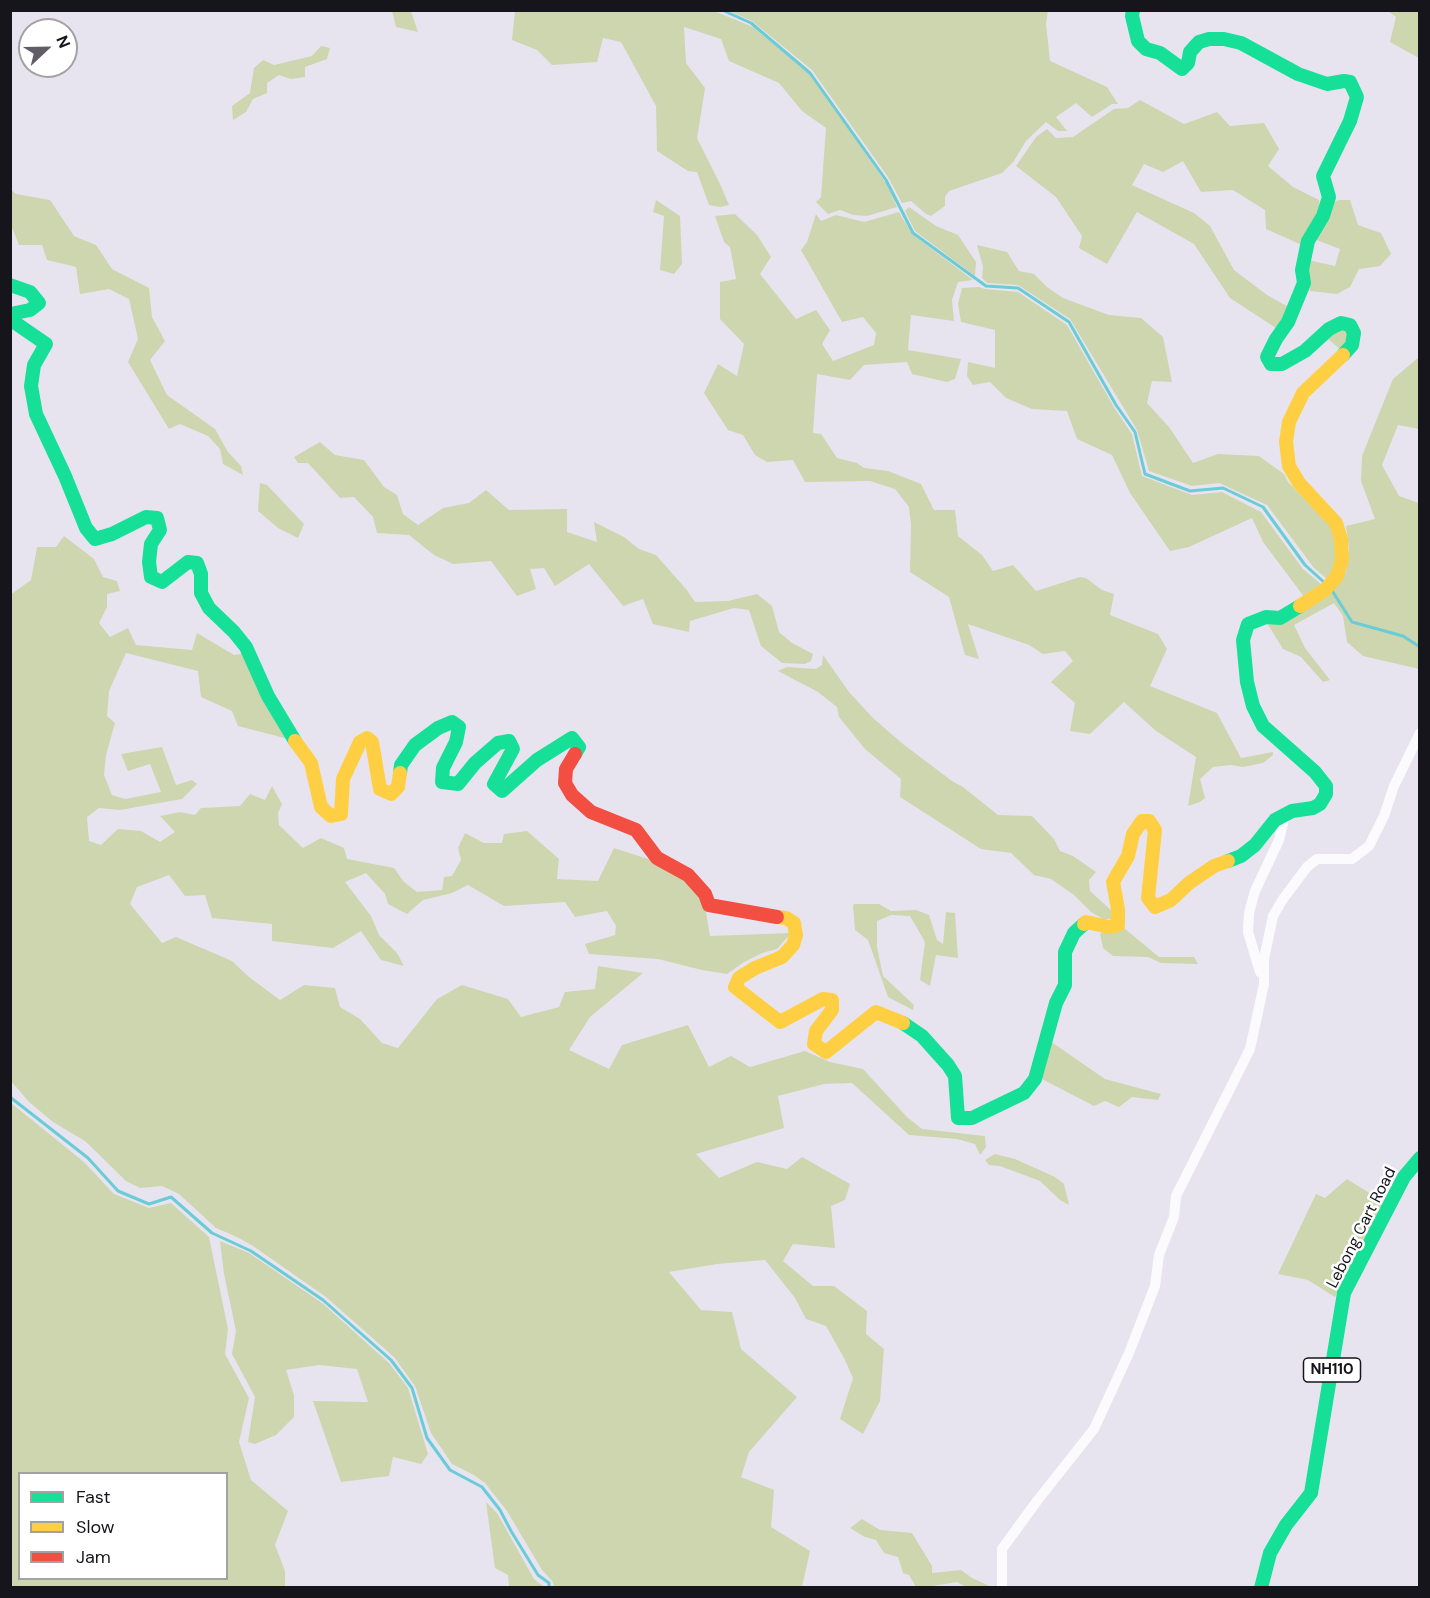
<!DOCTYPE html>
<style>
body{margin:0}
#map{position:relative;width:1430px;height:1598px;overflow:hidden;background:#e7e4f0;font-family:"DM Sans",sans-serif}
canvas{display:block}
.frame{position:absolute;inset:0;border:12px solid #17151c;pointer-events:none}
.legend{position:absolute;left:18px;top:1472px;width:210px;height:108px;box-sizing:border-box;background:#fff;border:2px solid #a2a1a4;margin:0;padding:8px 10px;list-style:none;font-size:18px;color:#17151c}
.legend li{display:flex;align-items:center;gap:12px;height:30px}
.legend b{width:30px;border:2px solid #a2a1a4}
.north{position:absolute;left:18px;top:18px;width:60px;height:60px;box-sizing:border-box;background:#fff;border:2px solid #a2a1a4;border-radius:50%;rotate:68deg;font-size:16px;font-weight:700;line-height:24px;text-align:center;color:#17151c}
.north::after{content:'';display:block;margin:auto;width:21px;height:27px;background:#605d66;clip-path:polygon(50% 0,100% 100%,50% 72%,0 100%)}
</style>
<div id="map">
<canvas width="1430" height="1598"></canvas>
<div class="frame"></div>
<ul class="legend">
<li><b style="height:8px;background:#16e098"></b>Fast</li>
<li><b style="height:8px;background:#ffcf43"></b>Slow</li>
<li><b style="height:8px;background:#f24e42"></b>Jam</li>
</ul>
<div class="north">N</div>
</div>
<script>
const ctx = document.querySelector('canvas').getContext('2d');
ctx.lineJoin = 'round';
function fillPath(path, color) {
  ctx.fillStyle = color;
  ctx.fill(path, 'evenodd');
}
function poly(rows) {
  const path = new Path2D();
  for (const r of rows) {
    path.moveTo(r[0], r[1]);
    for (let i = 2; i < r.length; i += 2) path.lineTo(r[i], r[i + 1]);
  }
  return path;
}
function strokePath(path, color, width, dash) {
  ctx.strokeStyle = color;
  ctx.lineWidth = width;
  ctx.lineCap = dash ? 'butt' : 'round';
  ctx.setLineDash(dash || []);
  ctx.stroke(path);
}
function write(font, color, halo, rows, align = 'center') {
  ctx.font = font + ' "DM Sans",sans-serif';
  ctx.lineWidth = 5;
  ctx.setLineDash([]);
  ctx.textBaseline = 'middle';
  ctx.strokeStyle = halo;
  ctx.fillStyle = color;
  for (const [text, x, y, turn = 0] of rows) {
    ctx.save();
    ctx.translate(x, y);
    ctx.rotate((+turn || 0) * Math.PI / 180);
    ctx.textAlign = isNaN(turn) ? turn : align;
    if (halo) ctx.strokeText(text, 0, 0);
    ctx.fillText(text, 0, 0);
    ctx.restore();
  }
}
fillPath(poly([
 [392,11,411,11,418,32,396,27],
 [515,11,714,11,753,27,812,76,888,186,897,207,867,216,853,215,840,210,828,214,816,202,821,197,826,128,802,111,779,83,729,61,721,39,684,27,686,63,705,88,697,138,721,186,729,205,720,207,709,205,697,172,688,171,657,151,656,106,621,42,603,38,597,62,552,65,537,50,512,40],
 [729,11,1048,11,1046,24,1050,61,1107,87,1118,104,1112,104,1092,117,1076,103,1056,117,1067,131,1058,131,1046,122,1026,141,1014,161,1002,173,949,191,945,197,945,206,931,216,926,214,911,201,902,203,888,177,812,70,752,21],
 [1388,11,1419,11,1419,58,1390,42,1396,17],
 [321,46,330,48,327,59,305,67,305,77,291,79,279,75,267,83,267,93,253,99,246,112,233,120,232,106,250,93,254,68,263,60,274,65,291,61,312,56],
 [1140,100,1184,124,1217,112,1230,126,1264,123,1279,149,1268,166,1293,187,1319,200,1320,212,1304,246,1266,229,1265,210,1233,190,1201,192,1183,161,1163,172,1144,164,1132,185,1194,213,1210,226,1234,270,1267,295,1290,308,1279,330,1230,298,1194,244,1137,212,1107,264,1079,248,1082,236,1056,197,1016,166,1036,137,1047,129,1056,138,1073,137,1114,109,1128,108],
 [10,189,16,194,50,200,74,236,96,245,112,269,149,288,152,317,165,341,150,360,167,395,215,429,228,452,241,466,243,475,223,464,220,449,208,436,180,424,169,429,128,362,138,339,129,299,109,289,80,294,76,267,47,260,42,245,19,245,11,225],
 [656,200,680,216,682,264,674,274,660,270,664,216,653,212],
 [1339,200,1350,200,1358,225,1381,233,1391,254,1380,266,1359,269,1350,287,1337,294,1310,291,1308,260,1335,266,1340,249,1314,239,1329,204],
 [909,207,936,226,958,235,976,262,975,276,915,231,905,211],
 [899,212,912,234,973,280,958,282,952,300,954,321,911,315,908,350,961,359,955,379,947,382,912,374,907,362,864,365,850,380,817,374,813,433,821,434,837,458,857,463,864,468,888,471,921,484,934,510,955,510,958,536,982,555,993,571,1013,565,1036,591,1080,577,1086,578,1102,590,1114,594,1110,615,1158,634,1167,649,1150,686,1217,713,1241,758,1273,752,1273,755,1263,763,1243,767,1231,765,1213,767,1200,779,1205,798,1200,802,1188,806,1196,757,1156,731,1124,702,1090,734,1070,731,1075,703,1051,682,1073,661,1065,651,1043,654,1029,645,968,624,979,659,965,655,949,597,910,572,911,524,909,507,895,489,870,481,805,482,793,460,767,462,755,455,743,435,728,430,704,393,718,364,737,376,744,344,720,319,720,282,736,279,730,247,724,242,715,216,735,214,757,235,771,257,760,274,796,319,816,310,830,330,822,344,833,361,874,345,876,333,863,317,842,322,801,250,807,242,816,214,821,221,836,215,864,222],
 [977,245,1007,252,1019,271,1034,274,1047,287,1063,298,1109,315,1141,318,1163,337,1172,382,1152,381,1147,403,1169,427,1193,463,1218,454,1259,456,1284,474,1288,482,1331,526,1336,536,1336,567,1327,579,1314,568,1267,505,1219,483,1192,486,1149,471,1137,430,1070,319,1018,285,987,283,982,278,983,267],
 [979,287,985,289,1018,292,1067,325,1115,409,1132,434,1142,476,1192,495,1222,492,1261,512,1303,569,1322,585,1305,598,1263,542,1252,518,1189,547,1170,551,1130,493,1112,455,1077,439,1067,411,1032,409,1006,398,990,382,973,385,967,376,968,362,995,368,995,330,961,322,958,304,962,288],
 [1342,329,1349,332,1347,342,1341,350,1326,337],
 [1419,357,1419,429,1398,425,1382,465,1399,496,1419,503,1419,669,1363,656,1347,642,1343,616,1334,603,1294,625,1305,648,1330,680,1323,682,1301,657,1283,649,1267,623,1329,593,1346,572,1349,548,1346,526,1375,519,1361,481,1362,456,1393,379],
 [320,442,335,455,364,460,384,487,397,495,403,514,418,525,443,508,469,503,486,490,509,510,567,509,567,532,597,542,594,522,624,537,639,549,656,555,686,589,695,602,728,601,757,594,772,606,779,632,792,643,813,654,811,661,805,664,782,663,761,646,749,610,734,608,690,621,689,632,653,624,643,599,623,606,589,564,555,586,544,568,530,569,536,589,517,596,491,561,453,564,434,555,409,535,377,533,373,517,354,497,340,498,308,463,298,463,294,457],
 [260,483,267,485,304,524,298,538,278,528,258,511],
 [64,536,94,559,103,577,117,581,120,591,107,594,107,607,99,623,110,637,128,628,136,645,192,650,197,633,234,655,244,653,288,739,238,726,232,711,201,697,198,671,126,653,109,691,107,716,115,723,106,755,104,775,112,795,125,799,161,792,150,764,128,771,121,754,162,747,176,785,192,780,197,784,182,799,120,810,99,808,87,817,89,841,101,845,118,829,141,831,160,842,175,832,160,816,180,812,195,815,201,808,240,806,250,794,265,800,272,786,282,804,278,813,279,825,303,848,321,838,344,848,347,859,394,868,404,882,417,892,442,890,444,877,452,876,461,860,458,848,465,833,484,843,502,843,504,834,527,831,559,859,557,879,598,881,614,848,651,860,689,882,705,906,710,936,791,933,777,949,762,953,744,962,727,974,702,970,658,959,589,954,585,944,615,935,616,926,607,911,575,917,565,902,504,906,468,885,452,893,423,900,407,914,388,904,385,894,366,873,345,882,371,916,379,935,397,953,404,966,381,960,361,931,333,948,272,941,272,924,212,918,205,895,185,896,169,875,137,887,130,904,162,943,176,937,232,961,249,977,280,1000,304,985,335,988,340,1007,360,1019,382,1043,398,1048,437,999,462,985,508,999,521,1017,559,1007,565,992,595,989,598,966,643,973,590,1017,569,1050,609,1069,622,1045,688,1025,709,1067,731,1056,750,1067,805,1051,830,1062,863,1069,907,1117,922,1129,985,1136,986,1147,980,1155,975,1144,957,1139,909,1135,852,1083,824,1084,778,1096,784,1128,696,1154,719,1178,757,1162,787,1169,802,1157,850,1184,845,1200,831,1206,835,1248,793,1244,783,1261,813,1286,834,1286,867,1311,866,1334,884,1349,880,1401,863,1434,840,1419,853,1378,844,1358,826,1326,806,1319,795,1298,765,1260,717,1264,669,1272,701,1310,732,1312,741,1349,797,1397,749,1452,741,1477,774,1490,771,1527,810,1551,802,1587,554,1587,553,1582,542,1570,507,1511,485,1483,474,1475,452,1464,431,1433,415,1386,394,1357,326,1297,253,1246,237,1237,216,1228,179,1194,162,1186,140,1188,126,1181,85,1141,53,1122,29,1102,11,1081,10,595,31,580,37,547,56,547],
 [823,655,849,692,873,718,903,744,952,781,963,787,998,815,1032,816,1054,839,1060,851,1073,856,1096,872,1089,880,1090,891,1113,912,1112,919,1103,919,1091,912,1074,895,1051,879,1034,875,1011,853,981,849,900,797,901,779,865,749,839,717,837,707,818,692,778,671,787,667,816,669,822,665],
 [854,904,879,904,891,911,916,910,929,915,937,940,943,944,946,912,955,913,958,958,936,955,930,986,920,980,925,942,910,916,891,915,877,921,877,947,883,976,914,1005,913,1010,888,997,868,940,855,930,853,906],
 [1106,928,1124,928,1159,957,1194,957,1198,964,1161,963,1148,957,1113,956,1103,948,1100,934],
 [1050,1041,1105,1079,1161,1094,1158,1100,1132,1097,1119,1107,1105,1101,1094,1106,1042,1079],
 [11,1103,84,1162,114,1194,149,1208,171,1203,209,1237,228,1329,225,1354,249,1398,239,1442,251,1480,288,1511,275,1545,285,1571,285,1587,11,1587],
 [20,1474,226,1474,226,1578,20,1578],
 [995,1154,1015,1159,1055,1177,1064,1184,1069,1205,1060,1200,1040,1181,1000,1166,989,1165,985,1160],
 [1347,1179,1384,1202,1335,1297,1308,1280,1278,1274,1316,1194,1325,1198],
 [220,1241,249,1253,322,1303,389,1363,408,1388,428,1454,421,1464,393,1457,389,1476,341,1482,313,1401,368,1402,357,1369,319,1365,286,1370,294,1395,294,1417,276,1435,255,1444,248,1442,255,1397,232,1354,236,1331,224,1274],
 [486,1502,497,1513,534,1579,544,1587,509,1587,508,1575,495,1568],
 [862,1519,880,1530,912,1533,932,1566,932,1573,961,1570,972,1578,992,1587,966,1587,957,1582,927,1587,916,1587,909,1575,903,1573,898,1557,884,1553,876,1540,865,1537,850,1528]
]), '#ced6b0');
strokePath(poly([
 [722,10,751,23,810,73,886,180,913,233,986,286,1018,288,1069,322,1116,405,1135,432,1145,474,1190,491,1223,488,1263,507,1305,565,1326,584],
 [1331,589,1352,622,1403,636,1420,647],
 [10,1097,88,1158,118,1191,149,1204,171,1197,212,1233,251,1251,323,1300,391,1360,412,1388,427,1438,450,1470,482,1487,500,1510,511,1531,538,1575,549,1583,549,1588]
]), '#69ccd6', 3);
strokePath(poly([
 [1260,972,1248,932,1249,913,1255,891,1279,840,1285,815],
 [1002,1588,1002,1549,1037,1501,1094,1429,1129,1353,1155,1286,1159,1255,1174,1217,1176,1196,1250,1049,1264,984,1264,959,1273,916,1283,899,1307,867,1317,859,1352,859,1369,846,1384,816,1394,786,1420,733]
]), '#fbfbfd', 10);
strokePath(poly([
 [1133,10,1132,16,1138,41,1146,49,1160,53,1182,69,1188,63,1190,52,1199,42,1209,39,1224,39,1241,43,1298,74,1327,84,1344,81,1350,82,1357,97,1350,121,1323,176,1329,197,1323,216,1308,241,1302,270,1304,283,1288,322,1276,339,1267,357,1271,364,1282,364,1305,351,1329,329,1341,323,1350,325,1354,333,1352,345,1343,355],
 [10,285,30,292,39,303,30,310,15,313,14,322,46,344,34,365,31,386,36,414,65,476,86,528,95,539,112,534,146,517,157,518,160,530,151,544,149,562,151,577,162,582,188,562,197,563,201,574,201,593,209,608,234,632,246,647,268,696,295,741],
 [400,773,401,765,415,745,438,728,452,722,459,727,456,742,443,768,442,782,458,784,475,763,498,743,509,741,513,749,494,784,502,791,537,760,572,738,579,747,575,754],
 [1228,861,1241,856,1255,845,1275,820,1292,811,1313,808,1320,804,1326,794,1326,786,1315,772,1263,726,1253,706,1247,682,1243,640,1248,624,1266,617,1280,618,1300,606],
 [903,1023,922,1036,948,1065,955,1076,958,1118,972,1118,1024,1093,1035,1079,1056,1003,1065,985,1065,952,1074,933,1084,924],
 [1261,1588,1270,1553,1286,1525,1311,1493,1344,1293,1404,1177,1420,1158]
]), '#16e098', 14);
strokePath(poly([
 [1300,606,1325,590,1337,576,1342,560,1341,539,1336,523,1299,483,1289,466,1286,442,1289,422,1303,393,1343,355],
 [295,741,311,763,321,807,331,816,341,814,343,779,360,742,367,738,372,742,380,789,391,794,398,787,400,773],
 [777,917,786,918,794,923,796,935,793,945,782,957,755,968,739,978,735,987,780,1022,823,999,832,1000,832,1010,816,1031,814,1044,826,1052,876,1012,903,1023],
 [1084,924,1086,922,1109,927,1118,925,1118,909,1113,882,1128,856,1133,834,1142,821,1149,821,1155,830,1148,898,1155,907,1171,900,1189,883,1214,866,1228,861]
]), '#ffcf43', 14);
strokePath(poly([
 [575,754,566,769,565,783,572,795,591,812,636,830,657,858,688,875,705,894,709,905,777,917]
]), '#f24e42', 14);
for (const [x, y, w] of [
 [1332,1370,57]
]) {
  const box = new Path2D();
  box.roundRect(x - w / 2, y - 12, w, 24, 4.5);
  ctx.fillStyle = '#fff';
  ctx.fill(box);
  strokePath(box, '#17151c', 1.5);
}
write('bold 15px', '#17151c', null, [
 ["NH110",1332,1370]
]);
write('16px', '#17151c', '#fff', [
 ["Lebong Cart Road",1362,1228,-63]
]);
</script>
